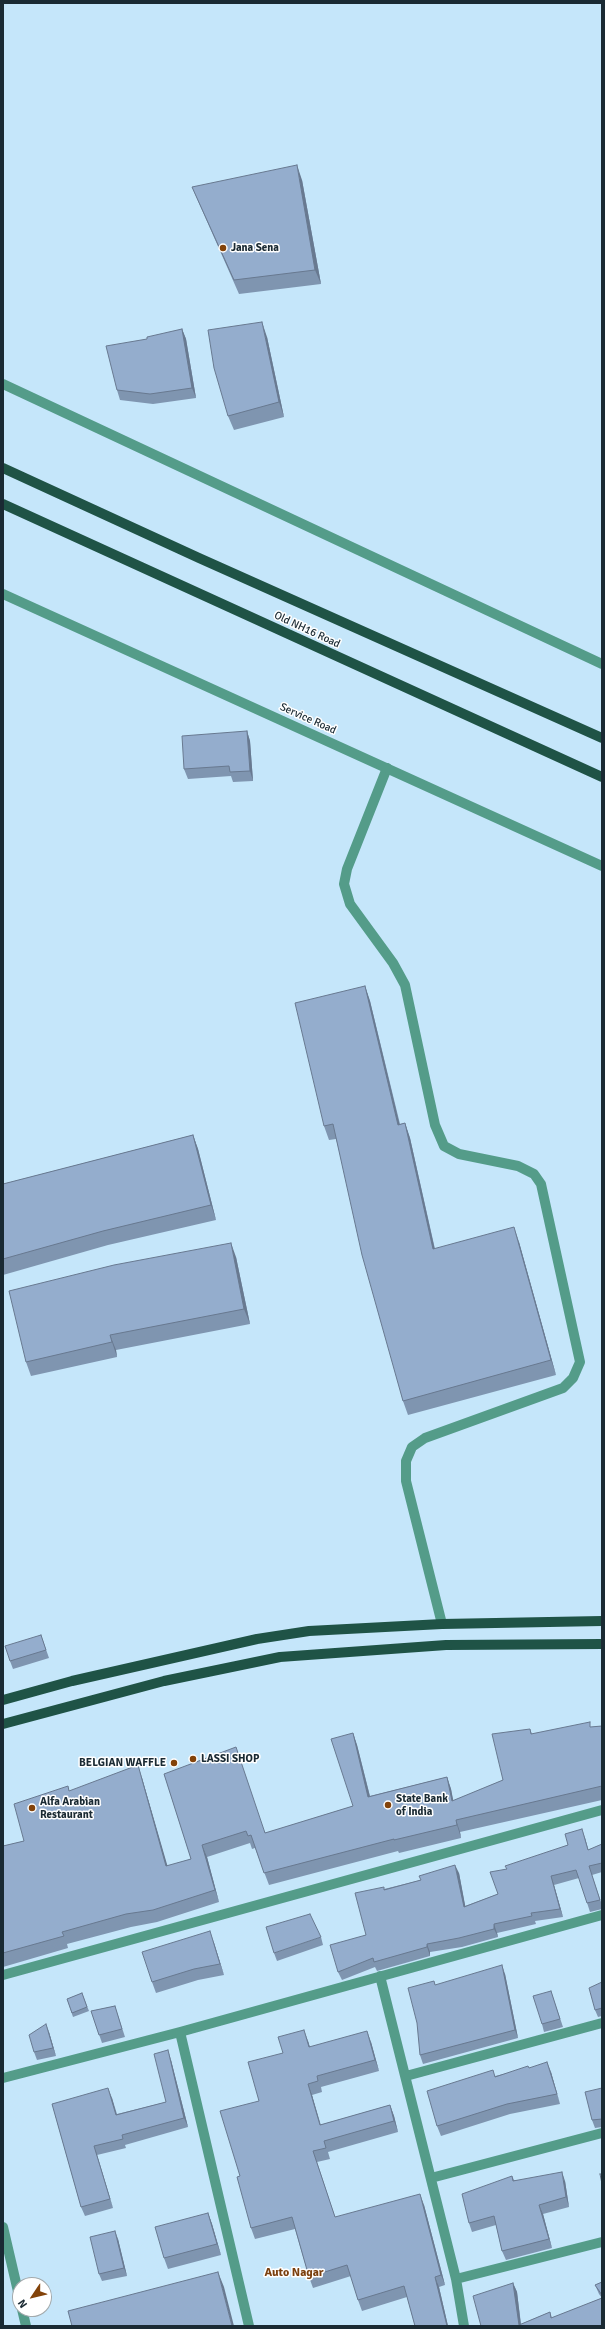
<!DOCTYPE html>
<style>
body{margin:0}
#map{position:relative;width:605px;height:2329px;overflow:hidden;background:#c5e6fa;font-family:Signika,sans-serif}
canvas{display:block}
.frame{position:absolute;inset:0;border:4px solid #1a2a33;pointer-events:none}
.north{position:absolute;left:12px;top:2277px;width:40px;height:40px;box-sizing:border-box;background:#fff;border:1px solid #a3aaad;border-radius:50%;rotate:235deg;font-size:11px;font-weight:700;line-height:16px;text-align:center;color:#1a2a33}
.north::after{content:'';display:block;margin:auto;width:14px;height:18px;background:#83430a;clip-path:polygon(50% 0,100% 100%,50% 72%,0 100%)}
</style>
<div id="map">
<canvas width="605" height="2329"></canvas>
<div class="frame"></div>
<div class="north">N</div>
</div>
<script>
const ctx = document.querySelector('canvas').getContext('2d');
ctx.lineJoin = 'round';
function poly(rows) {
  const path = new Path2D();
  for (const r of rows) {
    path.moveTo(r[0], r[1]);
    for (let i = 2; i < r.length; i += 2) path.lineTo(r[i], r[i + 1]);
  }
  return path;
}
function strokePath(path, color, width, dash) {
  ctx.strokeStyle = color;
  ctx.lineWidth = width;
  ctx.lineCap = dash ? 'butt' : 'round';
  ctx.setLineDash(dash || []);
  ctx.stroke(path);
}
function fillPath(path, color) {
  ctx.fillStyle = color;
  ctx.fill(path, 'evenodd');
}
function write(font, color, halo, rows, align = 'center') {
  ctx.font = font + ' Signika,sans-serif';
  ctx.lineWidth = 3;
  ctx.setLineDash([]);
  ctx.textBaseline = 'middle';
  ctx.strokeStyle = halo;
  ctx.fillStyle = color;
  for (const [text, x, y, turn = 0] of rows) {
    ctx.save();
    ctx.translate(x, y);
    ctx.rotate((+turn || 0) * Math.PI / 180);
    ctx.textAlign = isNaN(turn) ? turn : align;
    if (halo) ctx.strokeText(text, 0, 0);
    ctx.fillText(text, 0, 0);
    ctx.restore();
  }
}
strokePath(poly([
 [387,768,347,869,344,884,350,904,393,963,405,985,435,1125,444,1146,459,1154,518,1166,534,1174,541,1184,580,1362,573,1378,563,1388,425,1438,412,1447,406,1461,406,1481,442,1624],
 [3,1975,602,1810],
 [380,1976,456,2279,464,2326],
 [180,2032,249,2326],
 [406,2076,602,2023],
 [3,2078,180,2032,602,1915],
 [431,2178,602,2133],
 [3,2227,20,2300],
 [456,2279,602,2242],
 [22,2309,26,2326]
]), '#549c89', 10);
strokePath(poly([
 [3,384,602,664],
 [3,594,602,866]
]), '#549c89', 10);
strokePath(poly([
 [3,468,199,558,602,738],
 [3,504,602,777],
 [3,1700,72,1681,257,1639,309,1631,442,1624,602,1621],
 [3,1724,164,1681,280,1657,446,1645,602,1644]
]), '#1f5346', 10);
fillPath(poly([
 [302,180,321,284,239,294,198,201,192,187],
 [182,329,186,339,196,398,153,404,120,400,117,390,147,339],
 [267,337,284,417,234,430,228,416],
 [247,731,250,741,253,781,233,782,231,776,188,779,184,769],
 [365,986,370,1001,400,1124,405,1123,410,1138,435,1249,519,1242,556,1375,408,1415,403,1401,336,1139,329,1140,324,1126],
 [193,1135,198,1149,216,1220,108,1245,3,1275,3,1184],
 [236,1257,250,1324,116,1350,117,1357,31,1376,26,1362],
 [41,1635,49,1658,13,1669,10,1661],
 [602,1726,602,1800,460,1832,461,1838,399,1853,398,1851,269,1885,255,1848,252,1849,250,1843,207,1857,219,1902,157,1922,131,1927,67,1944,68,1948,3,1967,3,1846,24,1841,68,1786,69,1791,142,1778,167,1866,191,1859,164,1774,266,1833,353,1806,353,1733,357,1745,370,1796,447,1777,451,1789,453,1801,503,1780,530,1729,532,1734],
 [585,1838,588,1850,602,1844,602,1872,592,1875,602,1905,602,1909,590,1912,579,1878,554,1885,563,1917,535,1921,536,1924,497,1933,498,1937,462,1947,430,1952,430,1956,377,1971,375,1967,342,1980,338,1972,366,1935,384,1889,421,1880,459,1873,465,1906,498,1894,507,1869],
 [321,1937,323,1945,277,1961,274,1953],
 [214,1943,224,1975,198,1980,156,1993,152,1982],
 [505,1974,518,2038,423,2064,420,2055,436,1985],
 [602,1982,602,2016,598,2017,595,2010],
 [551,1991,563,2027,544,2032,542,2024],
 [82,1993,89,2011,73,2017,67,1999],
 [115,2006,125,2037,102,2043,91,2011],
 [49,2032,56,2056,37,2060,34,2052],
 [308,2041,310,2047,371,2042,379,2071,321,2087,322,2092,312,2095,320,2125,390,2105,394,2116,398,2132,328,2152,330,2159,317,2162,335,2217,424,2205,445,2285,439,2287,448,2326,415,2326,407,2297,362,2311,358,2300,351,2276,313,2288,309,2277,295,2229,255,2239,251,2228,240,2176,259,2101,283,2053],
 [171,2060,188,2127,125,2145,126,2148,97,2155,113,2208,85,2216,81,2207,52,2104,112,2098,117,2114,166,2102],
 [529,2068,551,2072,560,2104,510,2114,441,2136,437,2126,495,2076],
 [602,2088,602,2127,595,2128,592,2120],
 [512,2176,514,2180,565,2181,569,2207,543,2214,552,2248,506,2260,502,2251,496,2225,472,2232,469,2223],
 [208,2213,212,2224,221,2255,168,2269,164,2258],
 [118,2239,127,2276,102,2281,99,2274],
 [602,2282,602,2326,481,2326,513,2283,517,2292,521,2324,550,2312,552,2318,602,2298,599,2294,595,2285]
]), '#7f95b0');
fillPath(poly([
 [297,165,302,180,321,284,315,270],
 [262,322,267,337,284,417,279,402],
 [182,329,186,339,196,398,192,388],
 [247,731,250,741,253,781,250,771],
 [365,986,370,1001,403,1139,398,1125],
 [405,1123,410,1138,438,1264,433,1249],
 [193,1135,198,1149,216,1220,211,1205],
 [514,1227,519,1242,556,1375,551,1360],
 [231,1243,236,1257,250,1324,244,1309],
 [110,1335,116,1350,117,1357,112,1342],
 [353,1733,357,1745,373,1809,368,1797],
 [138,1765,142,1778,171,1878,166,1866],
 [447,1777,451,1789,456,1814,452,1801],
 [456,1820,460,1832,461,1838,457,1825],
 [582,1829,585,1838,591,1859,588,1850],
 [202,1845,207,1857,219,1902,215,1890],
 [455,1865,459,1873,467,1915,464,1907],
 [551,1876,554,1885,563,1917,560,1909],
 [494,1924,497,1933,498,1937,494,1929],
 [210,1931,214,1943,224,1975,220,1964],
 [427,1944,430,1952,430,1956,427,1947],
 [502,1965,505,1974,518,2038,515,2030],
 [46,2024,49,2032,56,2056,53,2048],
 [304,2030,308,2041,313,2058,309,2047],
 [367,2031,371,2042,379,2071,375,2060],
 [168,2050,171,2060,188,2127,184,2118],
 [547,2062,551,2072,560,2104,557,2094],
 [308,2084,312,2095,324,2136,320,2125],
 [108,2088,112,2098,119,2124,116,2115],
 [390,2105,394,2116,398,2132,394,2121],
 [94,2146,97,2155,113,2208,110,2199],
 [562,2172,565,2181,569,2207,566,2197],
 [420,2194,424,2205,445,2285,441,2275],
 [539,2205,543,2214,552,2248,549,2239],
 [208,2213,212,2224,221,2255,217,2244],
 [115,2231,118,2239,127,2276,124,2268],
 [218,2272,224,2287,234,2326,232,2326],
 [435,2277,439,2287,448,2326,447,2326],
 [513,2283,517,2292,521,2326,519,2326]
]), '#687990');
const building = poly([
 [297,165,315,270,234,280,192,187,297,165],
 [262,322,279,402,228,416,214,368,208,330,262,322],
 [182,329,192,388,150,394,117,390,106,346,147,339,147,337,182,329],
 [247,731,250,771,230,772,229,766,184,769,182,736,247,731],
 [365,986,398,1125,405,1123,433,1249,514,1227,551,1360,403,1401,362,1255,333,1124,324,1126,295,1003,365,986],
 [193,1135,211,1205,103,1231,3,1259,3,1184,193,1135],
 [231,1243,244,1309,110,1335,112,1342,26,1362,9,1291,114,1265,231,1243],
 [41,1635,46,1650,10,1661,5,1646,41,1635],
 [590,1722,590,1727,602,1726,602,1786,456,1820,457,1825,394,1840,394,1839,264,1873,251,1835,248,1836,246,1831,202,1845,215,1890,153,1910,126,1914,62,1932,64,1936,3,1953,3,1846,24,1841,14,1804,68,1786,69,1791,138,1765,166,1866,191,1859,164,1774,236,1747,265,1833,353,1806,331,1739,353,1733,368,1797,447,1777,452,1801,503,1780,492,1734,530,1729,531,1734,590,1722],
 [582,1829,588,1850,602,1844,602,1863,589,1866,600,1900,587,1903,576,1870,551,1876,560,1909,531,1913,532,1916,494,1924,494,1929,459,1938,427,1944,427,1947,374,1962,373,1958,338,1972,330,1945,366,1935,355,1893,384,1887,384,1890,421,1880,419,1876,455,1865,464,1907,498,1894,490,1872,507,1869,505,1866,568,1845,565,1834,582,1829],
 [310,1914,321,1937,274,1953,266,1927,310,1914],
 [210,1931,220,1964,194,1969,152,1982,142,1952,210,1931],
 [502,1965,515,2030,420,2055,417,2023,408,1988,434,1981,435,1985,502,1965],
 [602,1982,602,2008,595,2010,589,1988,602,1982],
 [551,1991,560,2019,542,2024,533,1996,551,1991],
 [82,1993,87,2007,72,2013,67,1999,82,1993],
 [115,2006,122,2029,99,2035,91,2011,115,2006],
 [46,2024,53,2048,34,2052,29,2035,46,2024],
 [304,2030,309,2047,367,2031,375,2060,317,2076,318,2081,308,2084,320,2125,390,2105,394,2121,324,2141,326,2148,313,2151,335,2217,420,2194,441,2275,435,2277,447,2326,415,2326,404,2286,358,2300,347,2265,309,2277,292,2217,251,2228,237,2177,240,2176,220,2111,259,2101,248,2062,283,2053,278,2037,304,2030],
 [168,2050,184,2118,122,2135,123,2139,94,2146,110,2199,81,2207,52,2104,108,2088,116,2115,166,2102,154,2054,168,2050],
 [547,2062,557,2094,507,2104,437,2126,427,2091,493,2070,495,2077,528,2066,529,2068,547,2062],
 [602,2088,602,2119,592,2120,585,2092,602,2088],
 [562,2172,566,2197,539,2205,549,2239,502,2251,494,2216,469,2223,462,2194,512,2176,513,2181,562,2172],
 [600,2174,602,2174,602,2184,600,2174],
 [208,2213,217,2244,164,2258,155,2227,208,2213],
 [115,2231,124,2268,99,2274,90,2237,115,2231],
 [218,2272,232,2326,72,2326,68,2311,218,2272],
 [602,2282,602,2295,595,2285,602,2282],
 [513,2283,519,2325,550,2312,551,2318,602,2298,602,2326,481,2326,473,2296,513,2283]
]);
fillPath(building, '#94adcd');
strokePath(building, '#687990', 1);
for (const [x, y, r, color] of [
 [223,248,4,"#83430a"],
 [193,1759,4,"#83430a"],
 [174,1763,4,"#83430a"],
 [388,1805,4,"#83430a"],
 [32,1808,4,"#83430a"]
]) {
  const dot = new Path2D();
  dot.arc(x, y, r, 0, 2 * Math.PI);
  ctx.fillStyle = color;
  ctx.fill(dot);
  strokePath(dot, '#fff', 1.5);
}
write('bold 11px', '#1a2a33', '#fff', [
 ["Jana Sena",231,248],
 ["LASSI SHOP",201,1759],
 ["BELGIAN WAFFLE",166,1763,"right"],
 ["State Bank",396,1799],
 ["of India",396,1812],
 ["Alfa Arabian",40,1802],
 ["Restaurant",40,1815]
], 'left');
write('11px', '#1a2a33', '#fff', [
 ["Old NH16 Road",307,630,25],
 ["Service Road",308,719,24]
]);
write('bold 12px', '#7a3f0e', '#fff', [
 ["Auto Nagar",294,2273]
]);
</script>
